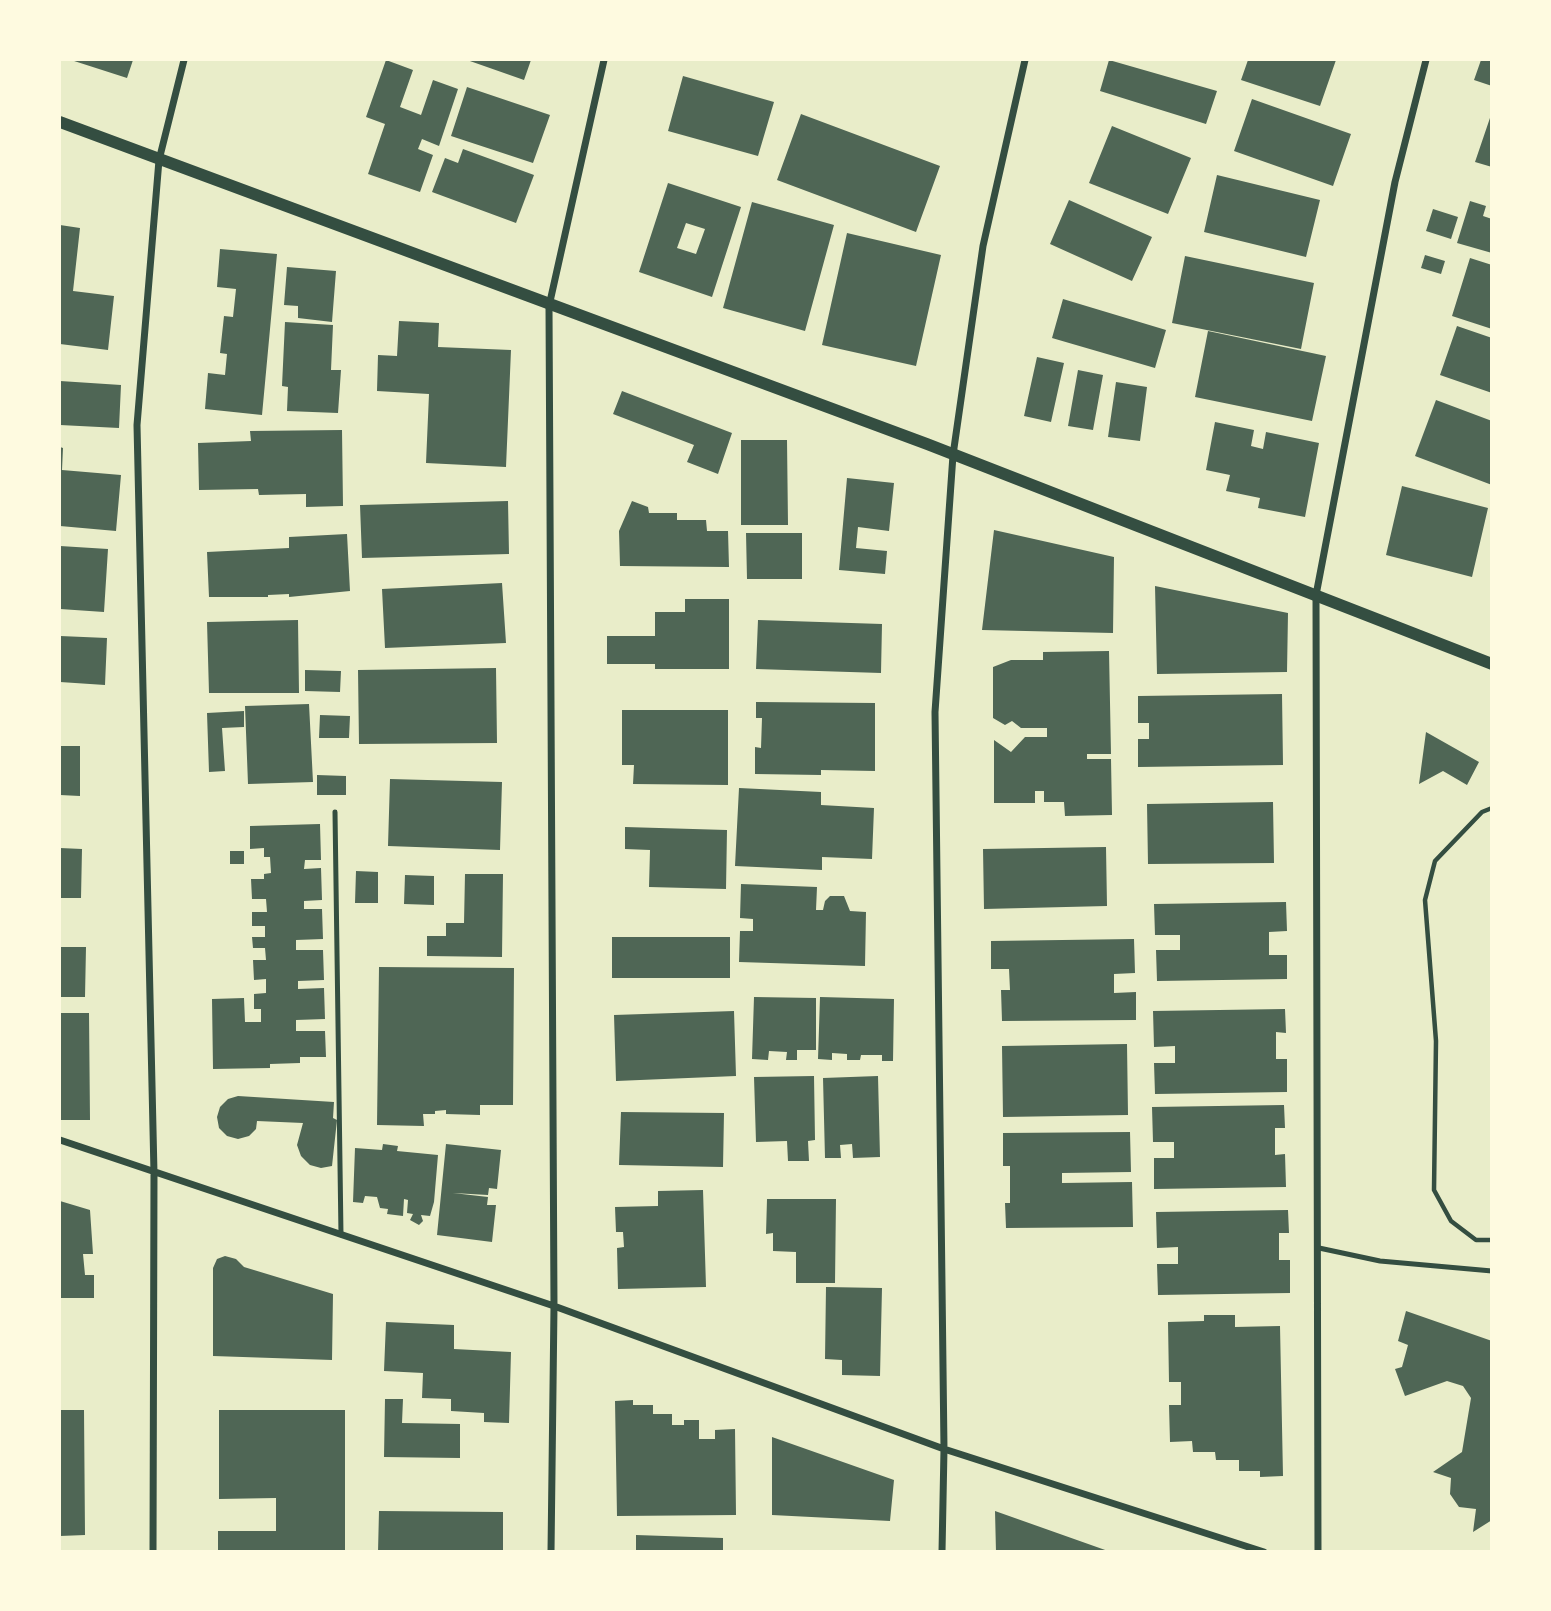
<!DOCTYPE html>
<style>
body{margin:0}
#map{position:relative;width:1551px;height:1611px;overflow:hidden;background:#e9edc9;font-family:Barlow,sans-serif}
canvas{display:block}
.frame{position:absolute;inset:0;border:61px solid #fefae0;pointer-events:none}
</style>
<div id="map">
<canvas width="1551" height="1611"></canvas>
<div class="frame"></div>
</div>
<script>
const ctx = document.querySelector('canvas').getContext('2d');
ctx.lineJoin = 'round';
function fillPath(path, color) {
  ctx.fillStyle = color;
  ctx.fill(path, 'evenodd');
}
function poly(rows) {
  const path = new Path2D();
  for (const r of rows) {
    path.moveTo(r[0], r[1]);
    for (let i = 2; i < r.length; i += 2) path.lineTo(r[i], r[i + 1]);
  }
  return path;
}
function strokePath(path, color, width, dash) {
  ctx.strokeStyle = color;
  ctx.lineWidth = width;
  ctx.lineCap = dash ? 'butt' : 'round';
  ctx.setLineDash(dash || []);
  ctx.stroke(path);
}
fillPath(poly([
 [71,60,133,60,127,78],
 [386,60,413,70,400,107,421,115,433,80,458,89,439,146,422,139,418,149,433,155,420,192,368,174,385,124,366,117],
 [467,60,531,60,524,80],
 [1109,60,1217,91,1206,124,1100,91],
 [1248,60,1336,60,1320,106,1241,80],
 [1481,60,1492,61,1492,86,1474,80],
 [683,76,774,102,758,156,668,131],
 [467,87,550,115,533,163,451,136],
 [1252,99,1351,134,1333,186,1234,151],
 [1492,112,1492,167,1475,162],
 [801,114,940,166,916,232,777,180],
 [1112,126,1191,158,1168,214,1089,183],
 [463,149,534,175,516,223,432,192,445,158,458,163],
 [1217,175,1320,200,1306,257,1204,232],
 [668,183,741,207,712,297,639,272],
 [686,223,705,229,696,254,677,248],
 [1069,200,1152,237,1132,281,1050,244],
 [1470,201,1486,206,1483,216,1492,219,1492,253,1457,243],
 [752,202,834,225,805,331,723,308],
 [1433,209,1458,217,1451,239,1426,231],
 [60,225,80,228,73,291,114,296,108,350,60,344],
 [847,233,941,255,916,366,822,345],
 [220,249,277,254,262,415,205,409,208,373,225,375,227,354,220,353,224,316,233,317,236,289,217,287],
 [1425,255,1445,261,1441,274,1421,268],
 [1185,256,1314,283,1301,349,1172,323],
 [1470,258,1492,265,1492,329,1452,316],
 [287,267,336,271,332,322,298,318,298,306,284,305],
 [1063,299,1166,330,1155,368,1052,338],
 [399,321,439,323,438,347,511,350,506,467,426,463,429,394,377,391,378,355,397,356],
 [285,322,333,325,331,370,341,370,338,413,287,411,288,387,282,386],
 [1457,326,1492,338,1492,393,1440,375],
 [1208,331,1326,356,1312,421,1195,397],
 [1037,357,1064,363,1051,422,1024,416],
 [1078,370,1103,375,1093,430,1068,426],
 [60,381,121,385,119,428,60,425],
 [1116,382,1147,387,1140,441,1108,437],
 [622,391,732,433,718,474,687,462,694,445,613,414],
 [1436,400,1492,421,1492,485,1415,456],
 [1215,422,1254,430,1251,446,1263,449,1266,432,1319,443,1305,517,1258,508,1260,498,1226,491,1230,475,1206,470],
 [342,430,343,506,306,507,306,494,259,495,258,489,199,490,198,443,251,441,250,431],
 [741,440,787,440,788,525,741,525],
 [60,447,63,448,62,470,121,475,116,531,60,526],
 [847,478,894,483,889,531,858,527,856,548,887,551,885,574,839,570],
 [1402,486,1488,508,1472,577,1386,555],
 [508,501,509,554,362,558,360,505],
 [632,501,648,507,649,513,677,513,677,520,706,520,707,531,728,531,729,567,620,566,619,531],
 [994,530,1114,557,1113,633,982,630],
 [746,533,802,533,802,579,747,579],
 [347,534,350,591,289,597,289,594,268,595,268,597,209,597,207,552,289,548,289,537],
 [60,546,108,549,104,612,60,609],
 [502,583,506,643,385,648,382,589],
 [1155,586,1288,613,1287,672,1157,674],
 [685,599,729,599,729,669,655,669,655,664,607,664,607,636,655,636,655,612,685,612],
 [298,620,299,693,209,693,207,622],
 [758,620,882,624,881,673,756,669],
 [60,636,107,638,105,685,60,682],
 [1109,651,1111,754,1087,754,1087,759,1111,759,1112,815,1065,816,1064,802,1044,802,1044,791,1035,791,1035,803,994,803,994,740,1011,752,1025,737,1047,737,1047,728,1021,728,1012,721,1005,725,993,718,993,667,1011,660,1043,660,1043,652],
 [496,668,497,743,359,744,358,670],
 [305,670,341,671,340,692,305,691],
 [1282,694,1283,765,1138,767,1138,739,1149,739,1149,723,1138,723,1138,696],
 [756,702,875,703,875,771,821,770,821,775,755,774,755,747,761,748,762,718,756,718],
 [309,704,313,782,248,784,245,706],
 [622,710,728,710,728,785,633,784,634,765,622,765],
 [244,711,244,727,222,728,225,771,209,772,207,713],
 [320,715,350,716,349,738,319,738],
 [1426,732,1479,762,1467,785,1443,771,1419,784],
 [60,746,80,746,80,796,60,795],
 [317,775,346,776,346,795,317,795],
 [390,779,502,782,500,850,388,846],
 [739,788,821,792,821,805,874,808,872,859,822,857,822,870,735,866],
 [1273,802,1274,863,1148,864,1147,804],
 [320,824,321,860,305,860,304,869,321,868,322,900,304,901,304,909,322,909,323,939,296,940,296,950,323,950,324,980,298,981,298,989,324,988,325,1019,296,1020,296,1031,325,1031,326,1057,300,1057,300,1063,270,1064,270,1068,213,1069,212,999,244,998,245,1022,261,1022,261,1009,254,1009,254,994,266,993,266,979,254,980,253,960,266,960,265,948,253,948,252,937,265,937,265,926,252,926,252,912,267,912,266,899,252,899,251,879,264,879,264,874,271,873,270,857,264,857,264,848,250,849,250,826],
 [625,827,727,830,726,889,649,887,650,850,625,849],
 [1106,847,1107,906,984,909,983,849],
 [60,848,82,849,81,898,60,898],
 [230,851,244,851,244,864,230,864],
 [356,871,378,872,378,903,355,903],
 [465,874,503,874,502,957,427,956,427,936,446,936,446,923,464,923],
 [405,875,434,876,434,905,404,904],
 [741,884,817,887,816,910,823,910,825,901,830,896,844,896,850,911,866,912,865,966,739,962,740,931,753,931,753,919,740,918],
 [1286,902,1287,931,1269,932,1269,955,1287,955,1287,979,1157,981,1156,950,1180,950,1180,935,1155,935,1154,904],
 [612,937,730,937,730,978,612,978],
 [1134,939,1135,973,1114,974,1114,993,1136,992,1136,1020,1002,1021,1001,990,1010,990,1009,969,991,969,991,941],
 [60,947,86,947,85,997,60,997],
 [379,967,514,968,513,1105,480,1105,480,1115,446,1114,446,1110,435,1111,435,1114,423,1114,424,1126,377,1125],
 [754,997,816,998,816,1050,797,1050,797,1060,786,1060,787,1052,769,1051,768,1060,752,1059],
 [820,997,894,999,893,1061,882,1061,882,1055,861,1055,860,1060,847,1060,847,1054,832,1053,832,1060,818,1059],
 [1285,1009,1286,1033,1276,1032,1276,1059,1287,1059,1287,1092,1155,1094,1154,1063,1175,1063,1175,1046,1154,1047,1153,1011],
 [734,1011,736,1076,616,1081,614,1015],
 [60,1013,89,1013,90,1120,60,1120],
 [1127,1044,1128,1115,1003,1117,1002,1046],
 [814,1076,815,1140,808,1141,809,1161,788,1161,787,1141,756,1142,754,1077],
 [878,1076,880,1157,853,1158,852,1144,840,1145,841,1158,825,1158,823,1078],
 [238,1096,334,1102,333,1118,337,1120,332,1166,321,1168,310,1165,301,1156,297,1145,303,1123,257,1121,256,1129,249,1136,238,1139,227,1136,219,1128,217,1117,220,1107,228,1099],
 [1284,1105,1285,1128,1275,1128,1275,1155,1285,1154,1286,1187,1154,1189,1154,1158,1174,1158,1174,1142,1153,1142,1152,1107],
 [621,1112,724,1113,723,1167,619,1165],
 [1130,1132,1131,1172,1062,1173,1062,1183,1132,1182,1133,1227,1006,1228,1005,1203,1010,1203,1010,1166,1003,1166,1003,1133],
 [383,1144,398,1146,397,1151,438,1155,434,1202,430,1216,421,1215,423,1221,419,1225,410,1220,413,1214,407,1213,408,1200,404,1199,403,1216,387,1214,388,1209,380,1208,377,1197,365,1196,363,1203,353,1202,355,1148,382,1150],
 [446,1144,501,1150,497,1189,489,1188,488,1195,453,1193,488,1197,487,1205,496,1205,492,1242,437,1235],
 [703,1190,706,1287,618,1289,617,1248,624,1247,623,1232,616,1232,615,1207,658,1206,658,1191],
 [767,1199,836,1199,835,1283,796,1283,796,1252,773,1251,773,1233,766,1234],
 [60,1201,90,1210,93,1254,83,1254,85,1275,94,1275,94,1298,60,1298],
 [1288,1210,1289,1233,1279,1233,1279,1260,1290,1260,1290,1293,1158,1295,1157,1264,1178,1264,1178,1247,1157,1248,1156,1212],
 [225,1256,236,1259,244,1267,333,1294,332,1360,213,1356,213,1268,217,1259],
 [826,1287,882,1288,880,1376,842,1375,842,1360,825,1359],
 [1406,1311,1492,1341,1492,1520,1473,1532,1476,1509,1459,1507,1450,1494,1451,1478,1433,1472,1462,1452,1471,1398,1463,1386,1447,1381,1405,1396,1395,1369,1402,1367,1408,1345,1398,1341],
 [1204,1315,1235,1315,1235,1327,1280,1326,1283,1476,1260,1477,1260,1471,1239,1471,1239,1460,1216,1460,1215,1452,1193,1452,1192,1441,1170,1442,1169,1405,1181,1405,1181,1382,1169,1382,1168,1322,1204,1321],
 [386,1322,454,1325,454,1349,511,1352,509,1423,484,1422,484,1413,451,1411,451,1399,422,1398,423,1373,384,1371],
 [385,1399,403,1399,402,1423,460,1424,460,1458,384,1457],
 [633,1400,633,1405,653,1405,653,1414,672,1414,672,1425,684,1425,684,1420,699,1420,699,1439,715,1439,715,1430,735,1429,736,1515,617,1516,615,1401],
 [60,1410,84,1410,85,1535,60,1536],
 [219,1410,345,1410,345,1552,218,1552,218,1531,276,1531,276,1498,219,1499],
 [772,1437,894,1480,890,1521,772,1515],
 [379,1511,503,1512,503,1552,378,1552],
 [995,1511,1108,1551,1108,1552,996,1552],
 [636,1535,723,1538,723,1552,636,1552]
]), '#4f6655');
strokePath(poly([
 [1492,808,1482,812,1435,861,1425,900,1436,1041,1434,1190,1451,1221,1476,1240,1492,1240]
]), '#344e41', 4.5);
strokePath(poly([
 [335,812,341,1235],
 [1319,1248,1380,1261,1492,1271]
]), '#344e41', 5);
strokePath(poly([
 [60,1140,554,1306,944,1449,1264,1552],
 [153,1552,154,1173,137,425,159,160,184,60],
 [551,1552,554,1306,549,306,604,60],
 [942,1552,944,1449,935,712,953,455,983,246,1025,60],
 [1318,1552,1316,595,1395,182,1426,60]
]), '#344e41', 7);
strokePath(poly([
 [60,122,927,444,1492,664]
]), '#344e41', 12);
</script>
